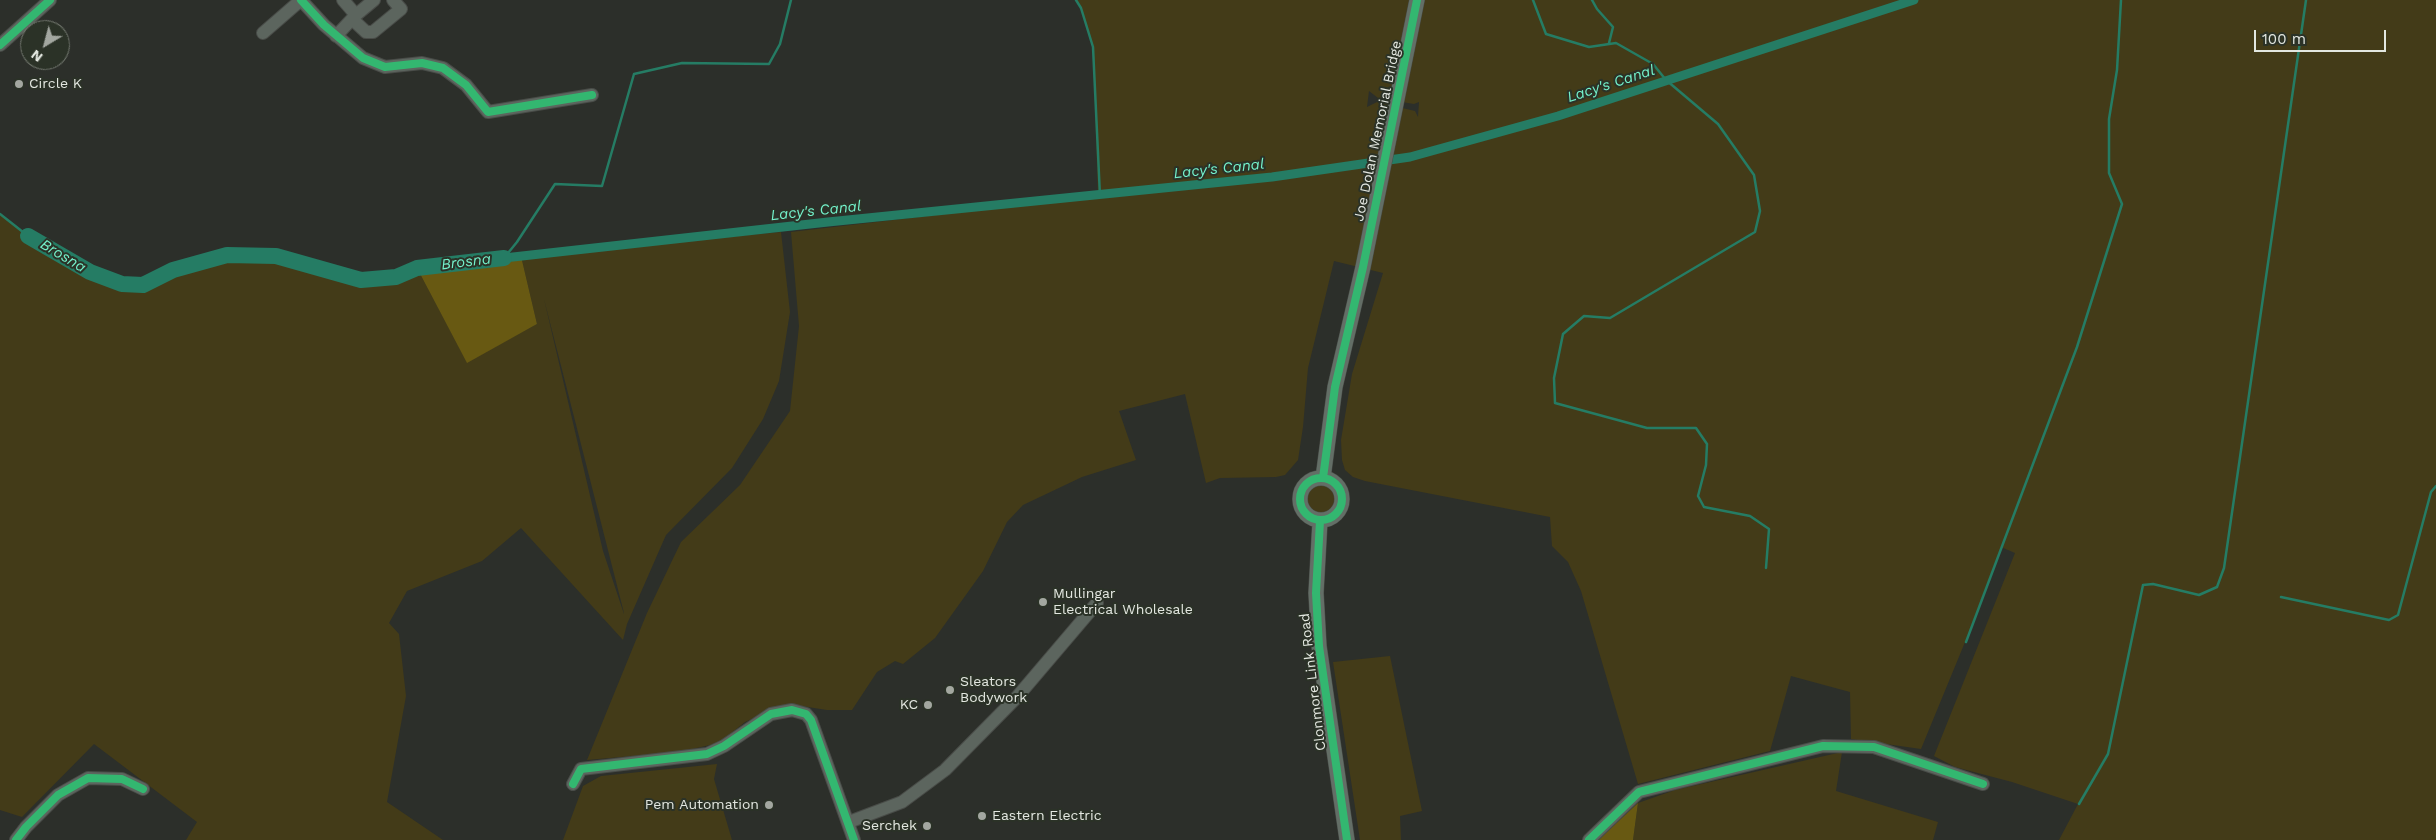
<!DOCTYPE html>
<style>
body{margin:0}
#map{position:relative;width:2436px;height:840px;overflow:hidden;background:#2c2f2a;font-family:"Work Sans",sans-serif}
canvas{display:block}
.north{position:absolute;left:20px;top:20px;width:50px;height:50px;box-sizing:border-box;background:#2b3227;border:1px solid #757a71;border-radius:50%;rotate:217deg;font-size:14px;font-weight:700;line-height:20px;text-align:center;color:#e3e7e0}
.north::after{content:'';display:block;margin:auto;width:18px;height:22px;background:#a3a7a0;clip-path:polygon(50% 0,100% 100%,50% 72%,0 100%)}
.scale{position:absolute;left:2254px;top:30px;width:132px;height:22px;box-sizing:border-box;border:2px solid #e3e7e0;border-top:0;padding-left:6px;font-size:15px;line-height:18px;white-space:nowrap;color:#e3e7e0;-webkit-text-stroke:4px #2b3227;paint-order:stroke}
</style>
<div id="map">
<canvas width="2436" height="840"></canvas>
<div class="north">N</div>
<div class="scale">100 m</div>
</div>
<script>
const ctx = document.querySelector('canvas').getContext('2d');
ctx.lineJoin = 'round';
function fillPath(path, color) {
  ctx.fillStyle = color;
  ctx.fill(path, 'evenodd');
}
function poly(rows) {
  const path = new Path2D();
  for (const r of rows) {
    if (r.length === 3) {
      path.moveTo(r[0] + r[2], r[1]);
      path.arc(r[0], r[1], r[2], 0, 2 * Math.PI);
      continue;
    }
    path.moveTo(r[0], r[1]);
    for (let i = 2; i < r.length; i += 2) path.lineTo(r[i], r[i + 1]);
  }
  return path;
}
function strokePath(path, color, width, dash) {
  ctx.strokeStyle = color;
  ctx.lineWidth = width;
  ctx.lineCap = dash ? 'butt' : 'round';
  ctx.setLineDash(dash || []);
  ctx.stroke(path);
}
function write(font, color, halo, rows, align = 'center') {
  ctx.font = font + ' "Work Sans",sans-serif';
  ctx.lineWidth = 4;
  ctx.setLineDash([]);
  ctx.textBaseline = 'middle';
  ctx.strokeStyle = halo;
  ctx.fillStyle = color;
  for (const [text, x, y, turn = 0] of rows) {
    ctx.save();
    ctx.translate(x, y);
    ctx.rotate((+turn || 0) * Math.PI / 180);
    ctx.textAlign = isNaN(turn) ? turn : align;
    if (halo) ctx.strokeText(text, 0, 0);
    ctx.fillText(text, 0, 0);
    ctx.restore();
  }
}
fillPath(poly([
 [1076,0,2436,0,2436,840,2059,840,2078,804,2012,782,1955,767,1934,756,2015,553,2001,547,1970,630,1921,749,1851,739,1850,692,1791,676,1770,751,1638,784,1581,591,1568,562,1552,546,1550,517,1365,481,1353,477,1345,470,1342,460,1341,440,1352,374,1383,273,1334,261,1308,368,1303,427,1298,460,1285,475,1276,477,1220,478,1206,483,1185,394,1119,411,1136,460,1082,477,1023,505,1007,522,983,571,935,638,903,664,895,661,877,672,852,710,827,710,795,705,775,708,745,722,719,743,679,752,587,760,647,613,681,542,740,485,790,411,799,326,791,232,1098,196,1093,47,1081,8],
 [1369,91,1378,98,1414,104,1419,102,1418,117,1415,111,1377,102,1367,107],
 [0,214,29,236,90,272,122,284,143,285,173,270,227,255,276,256,361,280,396,277,417,268,467,362,537,324,521,256,781,232,790,312,779,381,763,419,732,468,666,535,627,624,623,640,521,528,482,561,407,591,389,623,399,634,406,696,387,802,443,840,186,840,197,822,94,744,22,817,0,810],
 [544,299,624,613,624,614,603,551],
 [1322,500,15],
 [1390,656,1422,811,1400,816,1401,840,1360,840,1333,662],
 [1842,752,1836,791,1938,822,1933,840,1633,840,1638,803,1675,790],
 [717,764,714,779,732,840,563,840,583,786,601,776]
]), '#433b18');
fillPath(poly([
 [521,256,537,324,467,363,417,268],
 [1638,803,1633,840,1598,840]
]), '#685912');
strokePath(poly([
 [1076,0,1081,8,1093,47,1100,196],
 [1533,0,1546,34,1589,47,1616,43,1653,64,1666,80,1718,124,1754,175,1760,211,1755,232,1610,318,1584,316,1563,334,1554,378,1555,403,1647,428,1696,428,1707,444,1706,465,1698,496,1704,507,1750,516,1769,529,1766,568],
 [1592,0,1597,9,1613,27,1609,43],
 [0,214,28,236],
 [504,258,517,242,555,184,602,186,634,74,682,63,769,64,780,44,791,0],
 [2281,597,2389,620,2398,615,2431,492,2436,486],
 [1966,642,2077,347,2122,204,2109,173,2109,119,2117,70,2121,0],
 [2079,804,2108,754,2143,585,2153,584,2199,595,2217,587,2224,568,2306,0]
]), '#257c64', 2.5);
strokePath(poly([
 [504,258,828,222,1272,177,1410,157,1558,116,1914,0]
]), '#257c64', 9);
strokePath(poly([
 [28,236,90,272,122,284,143,285,173,270,227,255,276,256,361,280,396,277,417,268,504,258]
]), '#257c64', 16);
const minor = poly([
 [301,0,324,25,363,58,385,67,422,63,443,68,466,85,488,112,592,95],
 [343,0,356,15,374,0],
 [263,33,301,0],
 [336,36,352,19,366,32,373,32,401,9,393,0],
 [0,45,50,0],
 [573,784,581,769,707,754,724,746,771,714,792,710,806,714,811,720,854,840],
 [849,822,902,802,945,770,1017,697,1097,603],
 [16,840,26,827,58,795,88,778,122,779,143,789],
 [1589,840,1639,792,1823,746,1874,747,1983,784]
]);
const major = poly([
 [1321,499,21],
 [1323,478,1335,387,1363,267,1417,0],
 [1320,521,1316,593,1319,646,1347,840]
]);
strokePath(minor, '#494c48', 14);
strokePath(major, '#494c48', 16);
strokePath(minor, '#5c655e', 12);
strokePath(major, '#636e66', 15);
strokePath(poly([
 [301,0,324,25,363,58,385,67,422,63,443,68,466,85,488,112,592,95],
 [0,45,50,0],
 [1321,499,21],
 [1323,478,1335,387,1363,267,1417,0],
 [1320,521,1316,593,1319,646,1347,840],
 [573,784,581,769,707,754,724,746,771,714,792,710,806,714,811,720,854,840],
 [16,840,26,827,58,795,88,778,122,779,143,789],
 [1589,840,1639,792,1823,746,1874,747,1983,784]
]), '#33b770', 8);
for (const [x, y, r, color] of [
 [19,84,5,"#a3a7a0"],
 [1043,602,5,"#a3a7a0"],
 [950,690,5,"#a3a7a0"],
 [928,705,5,"#a3a7a0"],
 [769,805,5,"#a3a7a0"],
 [982,816,5,"#a3a7a0"],
 [927,826,5,"#a3a7a0"]
]) {
  const dot = new Path2D();
  dot.arc(x, y, r, 0, 2 * Math.PI);
  ctx.fillStyle = color;
  ctx.fill(dot);
  strokePath(dot, '#2b3227', 2);
}
write('14px', '#e3e7e0', '#2b3227', [
 ["Circle K",29,84],
 ["Mullingar",1053,594],
 ["Electrical Wholesale",1053,610],
 ["Sleators",960,682],
 ["Bodywork",960,698],
 ["KC",918,705,"right"],
 ["Pem Automation",759,805,"right"],
 ["Eastern Electric",992,816],
 ["Serchek",917,826,"right"]
], 'left');
write('14px', '#e3e7e0', '#2b3227', [
 ["Joe Dolan Memorial Bridge",1378,131,-78],
 ["Clonmore Link Road",1313,682,-97]
]);
write('italic 15px', '#74f2cc', '#2b3227', [
 ["Lacy's Canal",1611,84,-18],
 ["Lacy's Canal",1219,169,-6],
 ["Lacy's Canal",816,211,-6],
 ["Brosna",63,256,31],
 ["Brosna",466,262,-7]
]);
</script>
